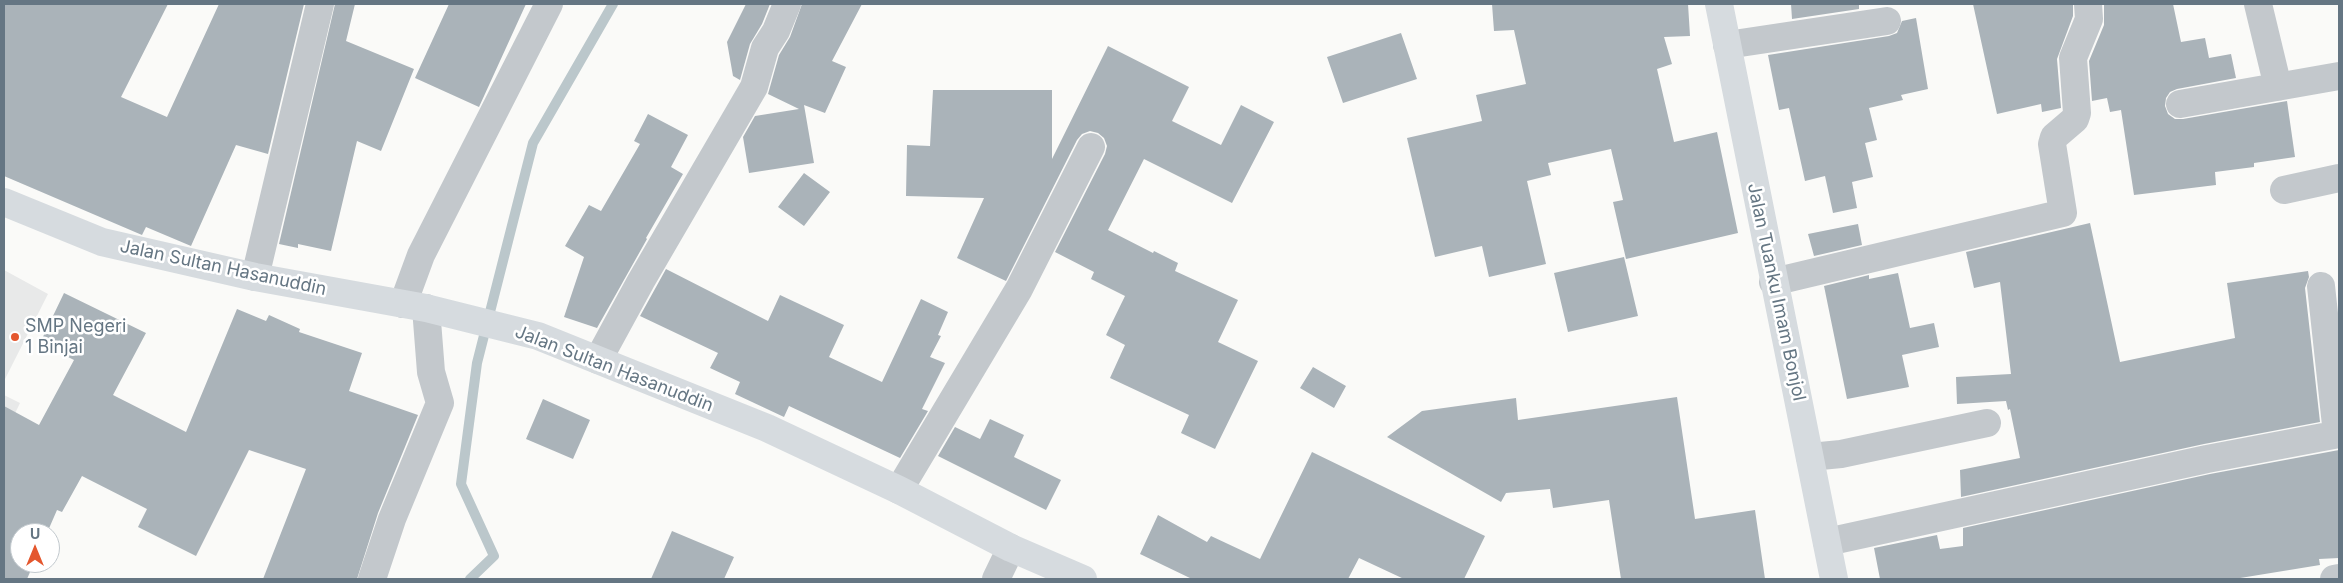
<!DOCTYPE html>
<style>
body{margin:0}
#map{position:relative;width:2343px;height:583px;overflow:hidden;background:#fafaf8;font-family:Inter,sans-serif}
canvas{display:block}
.frame{position:absolute;inset:0;border:5px solid #657683;pointer-events:none}
.north{position:absolute;left:10px;top:523px;width:50px;height:50px;box-sizing:border-box;background:#fff;border:1px solid #c1c8cd;border-radius:50%;rotate:0deg;font-size:14px;font-weight:700;line-height:20px;text-align:center;color:#657683}
.north::after{content:'';display:block;margin:auto;width:18px;height:22px;background:#e4572e;clip-path:polygon(50% 0,100% 100%,50% 72%,0 100%)}
</style>
<div id="map">
<canvas width="2343" height="583"></canvas>
<div class="frame"></div>
<div class="north">U</div>
</div>
<script>
const ctx = document.querySelector('canvas').getContext('2d');
ctx.lineJoin = 'round';
function fillPath(path, color) {
  ctx.fillStyle = color;
  ctx.fill(path, 'evenodd');
}
function poly(rows) {
  const path = new Path2D();
  for (const r of rows) {
    path.moveTo(r[0], r[1]);
    for (let i = 2; i < r.length; i += 2) path.lineTo(r[i], r[i + 1]);
  }
  return path;
}
function strokePath(path, color, width, dash) {
  ctx.strokeStyle = color;
  ctx.lineWidth = width;
  ctx.lineCap = dash ? 'butt' : 'round';
  ctx.setLineDash(dash || []);
  ctx.stroke(path);
}
function write(font, color, halo, rows, align = 'center') {
  ctx.font = font + ' Inter,sans-serif';
  ctx.lineWidth = 5;
  ctx.setLineDash([]);
  ctx.textBaseline = 'middle';
  ctx.strokeStyle = halo;
  ctx.fillStyle = color;
  for (const [text, x, y, turn = 0] of rows) {
    ctx.save();
    ctx.translate(x, y);
    ctx.rotate((+turn || 0) * Math.PI / 180);
    ctx.textAlign = isNaN(turn) ? turn : align;
    if (halo) ctx.strokeText(text, 0, 0);
    ctx.fillText(text, 0, 0);
    ctx.restore();
  }
}
fillPath(poly([
 [4,270,48,294,4,381],
 [4,395,20,403,4,436]
]), '#e8e9e9');
strokePath(poly([
 [470,579,494,556,461,484,477,363,533,143,613,4]
]), '#bbc7cb', 10);
fillPath(poly([
 [4,4,168,4,121,97,167,117,219,4,304,4,268,154,236,145,191,246,146,227,142,235,4,176],
 [335,4,355,4,346,41,414,69,381,151,357,141,331,251,298,244,298,248,279,244],
 [449,4,526,4,479,107,415,78],
 [746,4,770,4,762,24,750,44,740,80,733,76,727,42],
 [802,4,862,4,832,61,846,67,825,113,804,105,814,163,749,173,743,137,755,116,799,109,768,94,779,55,790,37],
 [1492,4,1688,4,1690,36,1664,37,1672,64,1657,69,1674,142,1717,132,1738,233,1626,259,1613,202,1623,200,1611,149,1548,163,1551,175,1527,181,1546,264,1489,277,1482,246,1435,257,1407,138,1482,121,1476,95,1526,84,1514,30,1494,31],
 [1791,4,1859,4,1859,9,1792,19],
 [1973,4,2073,4,2073,16,2057,59,2061,108,2042,112,2041,104,1997,114],
 [2104,4,2173,4,2181,42,2205,38,2209,58,2231,54,2236,78,2177,89,2170,92,2166,98,2165,106,2168,114,2175,119,2183,119,2287,101,2295,157,2254,163,2254,167,2215,172,2216,185,2134,195,2121,110,2110,112,2107,98,2092,101,2089,61,2104,25],
 [1916,18,1928,89,1901,95,1903,100,1869,108,1877,140,1865,143,1873,177,1852,182,1857,208,1833,213,1825,176,1805,181,1789,108,1779,110,1768,55,1889,36,1897,33,1902,21],
 [1401,33,1417,79,1343,103,1327,57],
 [1108,46,1189,87,1172,121,1221,145,1241,105,1274,122,1232,203,1144,159,1108,230,1153,253,1154,251,1178,263,1175,271,1238,300,1218,342,1258,361,1215,449,1181,433,1189,415,1110,378,1125,345,1106,335,1125,296,1091,279,1094,272,1055,252,1105,154,1107,146,1104,138,1098,133,1090,131,1082,134,1077,140,1006,281,957,258,984,198,906,196,907,145,930,146,933,90,1052,90,1052,159],
 [648,114,688,135,671,167,683,174,646,238,647,239,597,328,564,317,584,257,565,246,589,205,601,211,640,144,634,141],
 [804,173,830,192,804,226,778,207],
 [2090,223,2120,362,2235,338,2227,283,2308,271,2309,277,2305,288,2320,422,2204,444,1961,497,1960,470,2020,458,2010,409,2008,410,2006,401,1957,404,1956,377,2011,374,2000,282,1974,288,1966,252],
 [1858,224,1862,245,1814,256,1808,234],
 [1624,257,1638,316,1568,332,1554,273],
 [666,269,768,321,780,295,844,325,829,357,882,382,921,299,948,312,938,335,941,336,930,357,945,363,922,409,928,411,900,458,789,406,784,417,735,394,740,382,710,368,718,353,640,316],
 [1898,273,1910,328,1934,323,1939,347,1902,355,1909,387,1847,399,1824,286,1869,275,1869,279],
 [64,293,146,333,113,395,186,432,237,309,266,321,269,315,300,329,299,332,362,353,349,391,418,415,378,513,357,579,263,579,306,469,249,450,196,556,138,527,147,509,82,476,62,512,57,510,47,533,20,533,20,563,34,563,27,579,4,579,4,406,39,425,74,360,40,343],
 [1313,367,1346,386,1334,408,1300,388],
 [1677,397,1695,519,1755,510,1765,579,1621,579,1609,500,1553,508,1550,489,1506,493,1501,502,1387,437,1422,411,1516,398,1518,420],
 [543,399,590,420,573,459,526,439],
 [990,419,1024,435,1014,457,1061,480,1046,510,938,456,955,427,980,439],
 [2339,450,2339,558,2319,559,2320,565,2234,579,1880,579,1874,548,1937,535,1940,549,1963,546,1963,528,2210,474],
 [1312,452,1485,536,1464,579,1404,579,1359,558,1348,579,1192,579,1140,554,1158,515,1207,542,1211,536,1260,559],
 [672,531,734,557,724,579,651,579]
]), '#aab3b9');
strokePath(poly([
 [2258,4,2278,87],
 [1727,45,1887,21],
 [2180,104,2339,76],
 [2284,190,2339,178],
 [255,277,320,4],
 [1773,282,2063,213,2052,144,2054,137,2075,119,2077,113,2073,58,2089,19,2088,4],
 [2321,286,2337,434],
 [403,304,421,255,549,4],
 [598,360,641,281,754,87,765,48,776,31,787,4],
 [1810,457,1841,454,1987,423],
 [899,490,1019,289,1091,147],
 [1827,542,2207,459,2339,434],
 [372,579,392,519,440,403,431,372,426,308],
 [996,579,1011,548],
 [2334,579,2339,578]
]), '#c3c8cc', 28);
strokePath(poly([
 [1719,4,1834,579],
 [4,202,102,242,255,277,426,308,538,336,767,428,899,490,1011,548,1083,579]
]), '#d6dbdf', 28);
for (const [x, y, r, color] of [
 [15,337,5,"#e4572e"]
]) {
  const dot = new Path2D();
  dot.arc(x, y, r, 0, 2 * Math.PI);
  ctx.fillStyle = color;
  ctx.fill(dot);
  strokePath(dot, '#fff', 2);
}
write('18px', '#657683', '#fff', [
 ["Jalan Sultan Hasanuddin",223,268,12],
 ["Jalan Tuanku Imam Bonjol",1776,292,78],
 ["Jalan Sultan Hasanuddin",614,369,21]
]);
write('18px', '#657683', '#fff', [
 ["SMP Negeri",25,327],
 ["1 Binjai",25,348]
], 'left');
</script>
